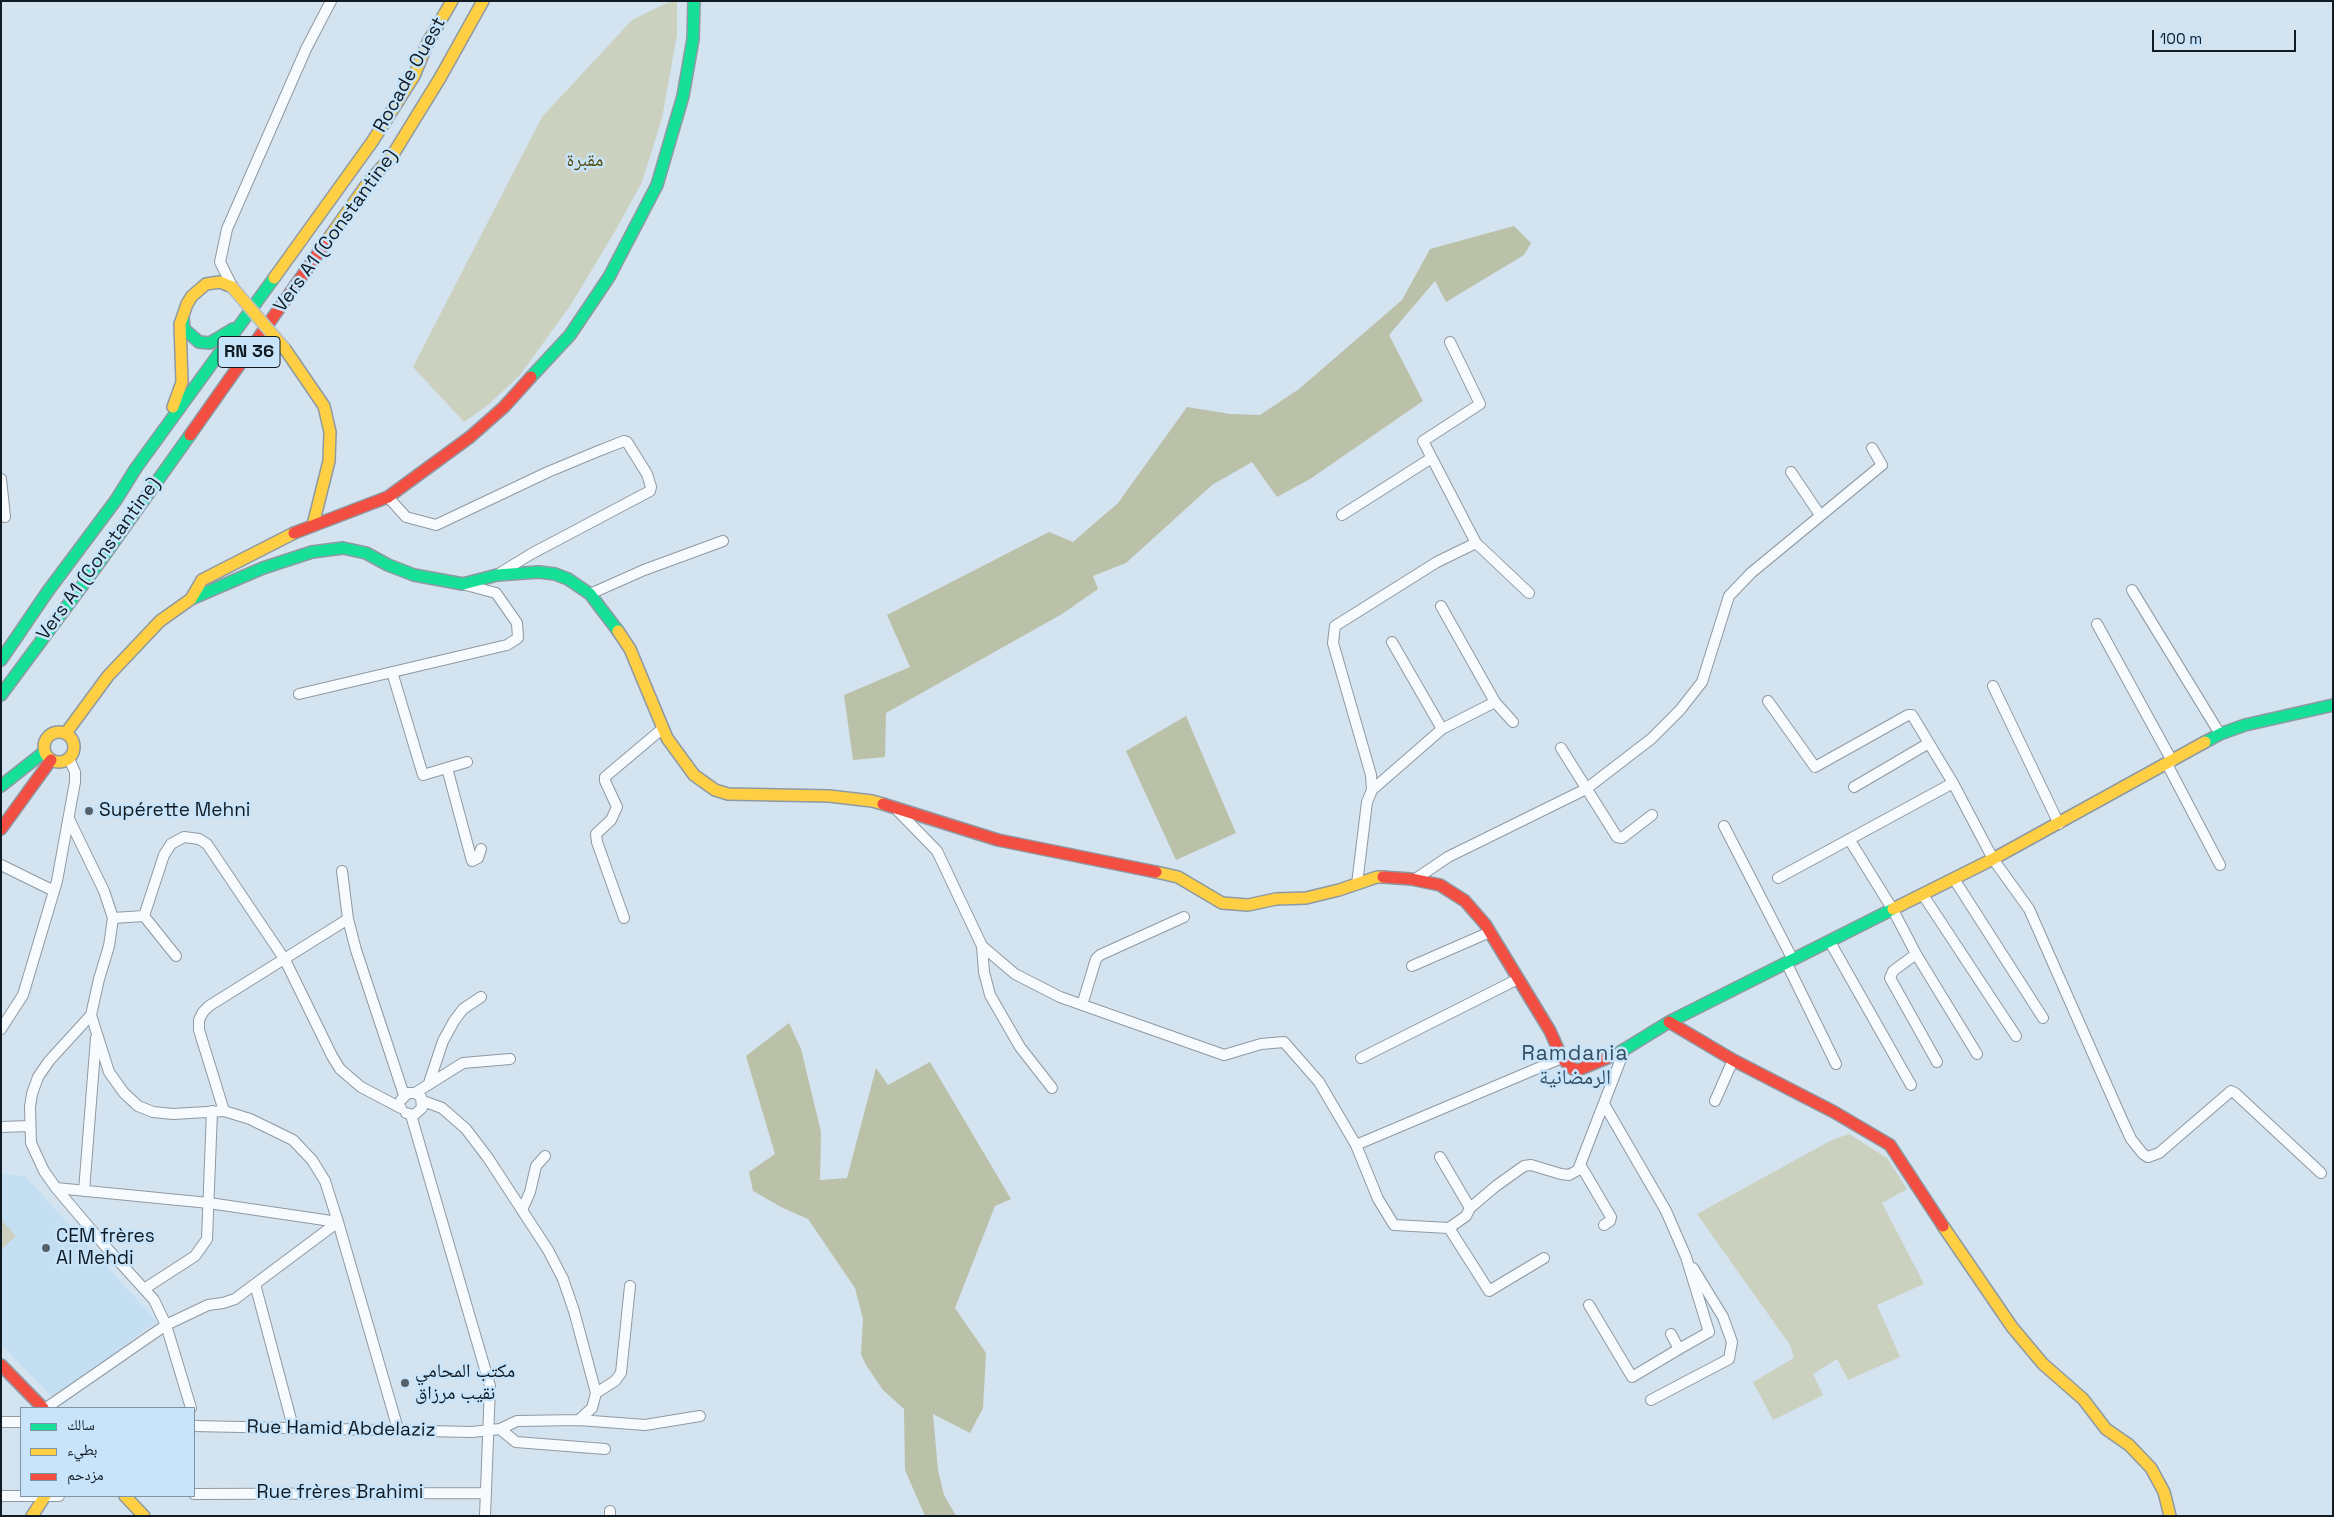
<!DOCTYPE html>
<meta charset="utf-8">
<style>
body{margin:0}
#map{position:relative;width:2334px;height:1517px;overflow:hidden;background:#d3e3ef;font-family:"Space Grotesk","Noto Naskh Arabic",sans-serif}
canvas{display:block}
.frame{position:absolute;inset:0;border:2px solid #101a22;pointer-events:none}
.legend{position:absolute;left:20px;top:1407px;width:175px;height:90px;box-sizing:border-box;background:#c8e4fa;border:1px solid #7e93a4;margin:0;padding:6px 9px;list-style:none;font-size:15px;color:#101a22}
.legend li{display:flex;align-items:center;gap:10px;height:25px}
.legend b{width:25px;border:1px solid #7e93a4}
.scale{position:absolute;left:2152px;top:30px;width:144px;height:22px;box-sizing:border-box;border:2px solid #101a22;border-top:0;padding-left:6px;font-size:15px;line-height:18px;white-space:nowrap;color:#101a22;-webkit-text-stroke:4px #c8e4fa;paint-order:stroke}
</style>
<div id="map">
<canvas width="2334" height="1517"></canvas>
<div class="frame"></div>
<ul class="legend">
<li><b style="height:6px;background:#16e098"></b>سالك</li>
<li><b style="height:6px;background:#ffcf43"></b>بطيء</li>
<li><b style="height:6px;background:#f24e42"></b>مزدحم</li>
</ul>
<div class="scale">100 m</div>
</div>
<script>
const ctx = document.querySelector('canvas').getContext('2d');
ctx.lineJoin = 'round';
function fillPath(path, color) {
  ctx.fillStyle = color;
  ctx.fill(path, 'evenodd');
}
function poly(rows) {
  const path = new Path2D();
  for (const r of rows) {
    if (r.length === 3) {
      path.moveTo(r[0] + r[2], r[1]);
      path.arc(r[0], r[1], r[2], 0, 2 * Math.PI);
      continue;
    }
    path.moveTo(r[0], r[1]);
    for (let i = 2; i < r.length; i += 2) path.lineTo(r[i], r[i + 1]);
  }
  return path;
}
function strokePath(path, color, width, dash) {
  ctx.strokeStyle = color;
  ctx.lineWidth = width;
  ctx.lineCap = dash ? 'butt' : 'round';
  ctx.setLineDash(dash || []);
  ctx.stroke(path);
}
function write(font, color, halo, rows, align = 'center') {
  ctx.font = font + ' "Space Grotesk","Noto Naskh Arabic",sans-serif';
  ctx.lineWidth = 5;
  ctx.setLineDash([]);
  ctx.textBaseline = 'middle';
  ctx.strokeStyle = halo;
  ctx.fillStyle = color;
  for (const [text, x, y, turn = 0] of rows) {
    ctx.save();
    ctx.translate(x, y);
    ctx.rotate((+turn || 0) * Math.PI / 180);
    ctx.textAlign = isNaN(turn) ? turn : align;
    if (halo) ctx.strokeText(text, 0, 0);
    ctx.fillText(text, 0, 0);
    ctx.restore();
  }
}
fillPath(poly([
 [1,1174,25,1176,156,1321,55,1400,1,1344]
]), '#c4def2');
fillPath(poly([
 [671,1,677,1,677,35,662,118,642,182,614,233,570,306,520,375,488,405,464,422,413,367,542,117,632,20],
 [1849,1134,1887,1158,1907,1189,1882,1203,1924,1284,1877,1305,1900,1357,1848,1380,1837,1359,1813,1374,1823,1395,1773,1420,1753,1382,1794,1358,1790,1345,1697,1214,1832,1140],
 [1,1220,16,1236,1,1250]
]), '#cbd0bf');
fillPath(poly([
 [1514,226,1531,243,1524,255,1446,302,1435,281,1389,335,1423,401,1310,479,1277,497,1252,462,1212,485,1126,563,1093,576,1098,589,1062,614,886,713,885,757,853,760,844,695,910,667,887,615,1049,532,1073,542,1118,503,1187,407,1230,414,1260,415,1299,389,1402,300,1430,249],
 [1186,716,1236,833,1176,860,1126,751],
 [789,1023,801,1049,821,1132,820,1180,847,1178,876,1068,888,1085,930,1062,1011,1199,995,1206,955,1308,986,1353,983,1408,970,1433,933,1414,938,1470,944,1495,956,1516,925,1516,905,1470,904,1409,883,1390,866,1365,861,1354,863,1319,855,1288,808,1219,783,1208,753,1191,749,1172,775,1154,746,1056]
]), '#bbc0a8');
const street = poly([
 [232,286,220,262,227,229,306,49,331,1],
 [1791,472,1820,515],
 [1,479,5,517],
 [388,497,406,517,436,525,548,472,596,452,624,441,627,442,647,474,651,487,650,491,531,554,500,573],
 [1342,515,1430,459],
 [1476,543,1529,593],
 [2132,590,2220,734],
 [590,594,644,570,723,541],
 [2097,624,2172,761],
 [1392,642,1442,729],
 [392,672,423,775,467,762],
 [1993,686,2059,824],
 [299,694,507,645,518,638,517,623,496,593,466,585],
 [1768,701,1815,767,1908,715,1912,715,1953,783,1993,859,2029,909,2120,1115,2131,1139,2143,1154,2148,1157,2159,1153,2231,1091,2235,1093,2321,1173],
 [1495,702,1513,722],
 [1561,748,1617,837,1622,838,1652,815],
 [2167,764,2220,865],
 [447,768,472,861,478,858,481,849],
 [1854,787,1929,743],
 [1372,790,1442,729,1495,702,1441,606],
 [897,810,937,851,982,946,1015,974,1060,997,1224,1055,1261,1044,1284,1042,1319,1082,1356,1145,1378,1199,1394,1225,1449,1228,1466,1216,1470,1208,1496,1186,1524,1166,1531,1165,1561,1174,1569,1175,1578,1170,1624,1051],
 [69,819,104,891,113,918,109,946,99,979,91,1015,109,1072,124,1093,138,1106,153,1112,173,1114,224,1111,250,1119,293,1140,312,1160,325,1181,338,1222,398,1429],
 [1724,826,1793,960],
 [1849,839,1893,910,1916,954,1977,1054],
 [1,865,54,891],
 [342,871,348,919,356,950,404,1095],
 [1778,878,1953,783],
 [1954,879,2043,1018],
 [1414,880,1448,857,1586,789,1651,739,1680,710,1702,682,1729,596,1751,573,1882,465,1872,448],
 [1357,884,1367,802,1372,790,1371,775,1333,643,1335,626,1437,562,1476,543,1423,441,1480,404,1450,342],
 [1923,895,2016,1036],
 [144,916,176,956],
 [113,918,144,916,164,855,171,844,184,837,199,839,207,844,285,960,332,1056,340,1069,361,1087,401,1108],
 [624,918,597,842,596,834,611,820,617,807,605,781,605,777,662,729],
 [1830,942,1911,1085],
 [982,946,984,972,990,995,1020,1047,1052,1088],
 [1916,954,1893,971,1890,978,1937,1062],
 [1787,964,1836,1064],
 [1412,966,1490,932],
 [1082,1005,1096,959,1100,955,1184,917],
 [91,1015,49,1061,38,1077,32,1094,30,1107,31,1143,44,1171,56,1188,105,1246,154,1300,166,1325,191,1408],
 [1,1029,23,995,57,881,75,782,75,772,69,759],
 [1361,1058,1518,979],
 [429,1083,443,1041,454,1021,463,1009,481,997],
 [401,1100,408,1093,415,1093,463,1063,510,1059],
 [1715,1101,1733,1060],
 [1604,1104,1666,1211,1686,1257,1709,1332,1679,1349,1671,1334],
 [224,1111,199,1030,199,1020,203,1012,209,1006,348,919],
 [406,1113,414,1115,422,1108,421,1097,415,1093],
 [411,1115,490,1386,485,1516],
 [1,1127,30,1126],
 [1356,1145,1562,1058],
 [1440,1157,1470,1208],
 [1581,1166,1611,1217,1610,1221,1604,1225],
 [56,1188,209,1203,338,1222],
 [84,1191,96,1038],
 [522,1210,530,1192,536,1166,545,1156],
 [1449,1228,1489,1291,1544,1258],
 [144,1289,195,1256,207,1239,212,1111],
 [1589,1305,1632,1377,1679,1349],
 [596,1393,615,1381,621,1373,630,1286],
 [1651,1400,1729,1359,1732,1342,1723,1317,1693,1268],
 [46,1408,166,1325,208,1305,223,1303,235,1299,255,1284],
 [579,1420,645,1425,700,1416],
 [1,1422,21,1422],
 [194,1426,472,1432,500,1429,517,1421,579,1420,592,1408,596,1393,574,1311,563,1279,548,1250,488,1158,466,1129,442,1108,423,1101],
 [293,1427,255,1284,338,1222],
 [500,1429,516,1442,605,1449],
 [194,1494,486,1493],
 [1,1496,59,1496],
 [610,1516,610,1511]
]);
const fast = poly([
 [183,318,184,329,199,342,210,343,233,329],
 [531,377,570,335,609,277,657,185,683,96,693,39,694,1],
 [191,599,263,568,312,552,343,548,366,553,388,565,414,575,463,584,497,575,539,572,555,574,568,579,590,594,618,631],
 [1,660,48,591,116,500,136,468,274,278],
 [1,695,99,563,190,435],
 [2205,742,2220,734,2245,725,2333,705],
 [1,786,44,752],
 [1617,1054,1669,1022,1893,909]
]);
const slow = poly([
 [326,242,367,184,392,156,440,78,483,1],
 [274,278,372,142,414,76,428,42,452,1],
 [285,349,324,406,330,432,329,461,313,525],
 [173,407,182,382,180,324,187,304,192,296,206,284,220,282,232,287],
 [618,631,630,649,667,738,694,775,715,790,728,794,829,796,872,801,883,804],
 [59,747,15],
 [66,733,108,676,160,621,191,599,202,580,294,533],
 [1156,872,1178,877,1222,903,1248,905,1276,899,1306,898,1339,890,1377,877,1383,877],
 [1893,909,1993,859,2205,742],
 [1943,1226,2012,1327,2043,1364,2083,1399,2106,1429,2129,1445,2151,1468,2164,1492,2170,1516],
 [125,1496,144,1516],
 [32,1516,45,1496]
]);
const jam = poly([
 [190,435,326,242],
 [294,533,388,497,470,437,504,407,531,377],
 [883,804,998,840,1156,872],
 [1,829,51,760],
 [1383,877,1411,879,1440,885,1465,901,1485,924,1550,1031,1562,1058,1573,1069,1578,1070,1617,1054],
 [1669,1022,1733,1060,1834,1112,1890,1145,1943,1226],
 [1,1365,43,1408]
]);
strokePath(street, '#8e99a3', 12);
strokePath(fast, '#8e99a3', 14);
strokePath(slow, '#8e99a3', 14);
strokePath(jam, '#8e99a3', 14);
strokePath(street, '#f8fbfd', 10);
strokePath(fast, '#16e098', 11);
strokePath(slow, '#ffcf43', 11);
strokePath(jam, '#f24e42', 11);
const slowBridge = poly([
 [232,287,285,349]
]);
strokePath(slowBridge, '#b6bec5', 14, []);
strokePath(slowBridge, '#ffcf43', 11);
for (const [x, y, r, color] of [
 [89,811,5,"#54606a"],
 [46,1248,5,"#54606a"],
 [405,1383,5,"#54606a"]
]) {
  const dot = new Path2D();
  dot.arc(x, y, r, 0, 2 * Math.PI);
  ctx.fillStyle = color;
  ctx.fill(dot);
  strokePath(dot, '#c8e4fa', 2);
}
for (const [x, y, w] of [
 [249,352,62]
]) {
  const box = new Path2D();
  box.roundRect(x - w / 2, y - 15.5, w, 31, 4);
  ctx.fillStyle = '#c8e4fa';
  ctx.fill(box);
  strokePath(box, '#101a22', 1);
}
write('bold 18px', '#101a22', null, [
 ["RN 36",249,352]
]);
write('19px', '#101a22', '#c8e4fa', [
 ["Rocade Ouest",410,75,-61],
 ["Vers A1 (Constantine)",336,231,-54],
 ["Vers A1 (Constantine)",99,559,-54],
 ["Rue Hamid Abdelaziz",341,1429,1],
 ["Rue frères Brahimi",340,1493]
]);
write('19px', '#534d0c', '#c8e4fa', [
 ["مقبرة",585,161]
]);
write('19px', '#101a22', '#c8e4fa', [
 ["Supérette Mehni",99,811],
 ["CEM frères",56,1237],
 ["Al Mehdi",56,1259],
 ["مكتب المحامي",415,1372],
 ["نقيب مرزاق",415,1394]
], 'left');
ctx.letterSpacing = '1px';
write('21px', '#344c5e', '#c8e4fa', [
 ["Ramdania",1575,1054],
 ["الرمضانية",1575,1078]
]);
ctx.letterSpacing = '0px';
</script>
